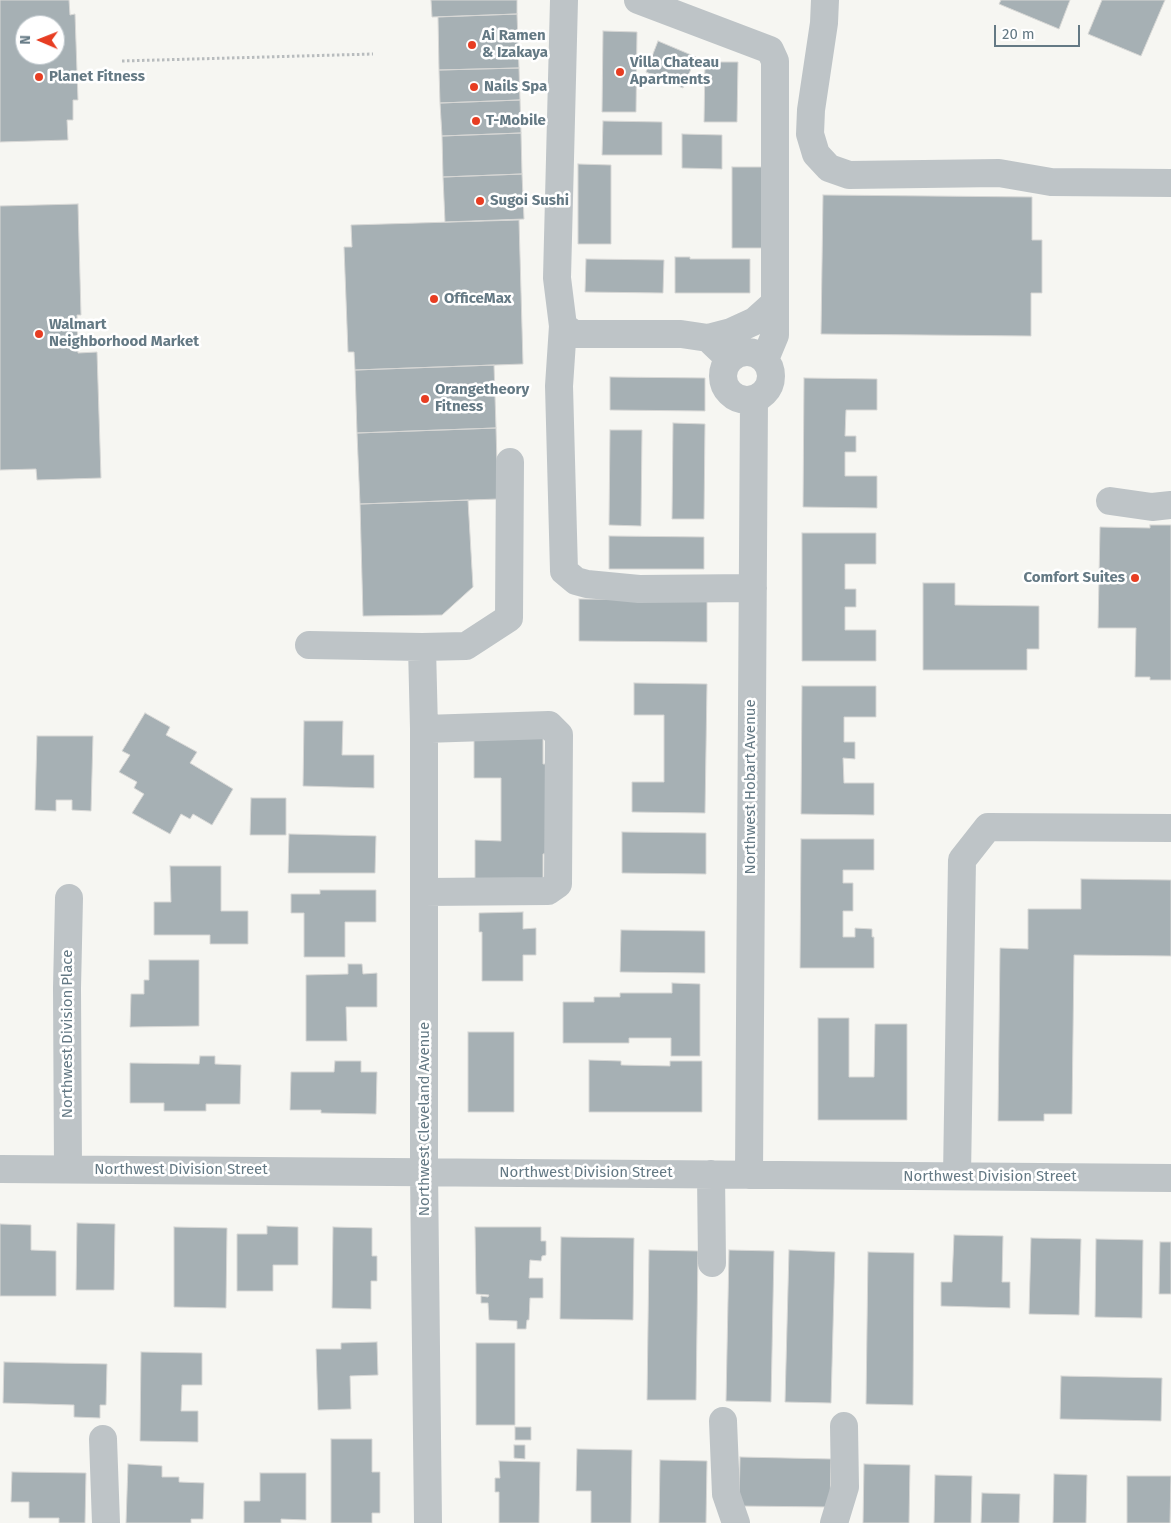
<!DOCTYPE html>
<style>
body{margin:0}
#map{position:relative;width:1171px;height:1523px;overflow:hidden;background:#f6f6f2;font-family:"Fira Sans",sans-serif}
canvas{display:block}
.north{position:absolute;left:15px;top:15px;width:50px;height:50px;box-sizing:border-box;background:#fff;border:1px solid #c1c9ce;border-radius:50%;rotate:271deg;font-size:14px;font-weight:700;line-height:20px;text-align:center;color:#647984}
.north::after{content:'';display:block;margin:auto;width:18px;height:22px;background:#e73d22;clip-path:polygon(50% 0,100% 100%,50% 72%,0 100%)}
.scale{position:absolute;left:994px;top:25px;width:86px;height:22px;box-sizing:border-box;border:2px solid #647984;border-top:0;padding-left:6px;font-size:15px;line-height:18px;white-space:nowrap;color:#647984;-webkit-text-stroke:4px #fff;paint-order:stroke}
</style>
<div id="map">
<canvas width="1171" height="1523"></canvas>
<div class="north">N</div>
<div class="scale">20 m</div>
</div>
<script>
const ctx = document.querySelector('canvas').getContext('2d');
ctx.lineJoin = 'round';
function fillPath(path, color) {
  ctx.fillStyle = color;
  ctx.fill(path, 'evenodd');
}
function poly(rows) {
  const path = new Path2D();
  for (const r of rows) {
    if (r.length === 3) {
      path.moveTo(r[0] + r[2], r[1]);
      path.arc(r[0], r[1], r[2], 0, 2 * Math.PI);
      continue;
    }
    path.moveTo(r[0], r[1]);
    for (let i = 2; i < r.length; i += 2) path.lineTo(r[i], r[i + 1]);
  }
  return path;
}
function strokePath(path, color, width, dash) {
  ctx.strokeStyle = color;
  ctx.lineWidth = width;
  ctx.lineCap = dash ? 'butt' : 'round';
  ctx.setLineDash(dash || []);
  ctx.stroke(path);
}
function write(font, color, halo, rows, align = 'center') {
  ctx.font = font + ' "Fira Sans",sans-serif';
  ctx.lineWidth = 5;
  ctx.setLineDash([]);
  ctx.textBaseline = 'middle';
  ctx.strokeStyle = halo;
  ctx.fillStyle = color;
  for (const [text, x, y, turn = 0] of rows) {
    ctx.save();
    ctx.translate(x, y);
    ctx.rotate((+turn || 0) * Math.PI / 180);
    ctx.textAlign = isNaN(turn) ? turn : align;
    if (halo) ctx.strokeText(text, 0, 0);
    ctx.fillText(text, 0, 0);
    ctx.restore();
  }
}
const building = poly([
 [0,0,69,0,70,15,75,14,78,100,73,100,73,120,67,120,68,140,0,142,0,0],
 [25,25,55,25,55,55,25,55,25,25],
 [431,0,517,0,517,14,432,17,431,0],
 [1001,0,1070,0,1059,29,999,4,1001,0],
 [1102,0,1165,0,1141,56,1088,34,1102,0],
 [517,14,519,68,439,70,438,17,517,14],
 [603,31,637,32,636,112,602,112,603,31],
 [658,41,696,57,683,88,646,72,658,41],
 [705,62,738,62,737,122,704,122,705,62],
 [519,68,520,100,440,103,439,70,519,68],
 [520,100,521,133,442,136,440,103,520,100],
 [603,121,662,122,662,155,602,155,603,121],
 [521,133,522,174,443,177,442,136,521,133],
 [682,134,722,135,722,169,682,168,682,134],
 [578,164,611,165,611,244,578,244,578,164],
 [732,167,765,167,765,248,732,248,732,167],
 [522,174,524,219,445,222,443,177,522,174],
 [823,195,1032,197,1032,240,1042,240,1042,293,1031,293,1031,336,821,334,823,195],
 [78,204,81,315,77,315,78,353,97,352,101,478,37,480,36,469,0,470,0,206,78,204],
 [519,220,523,364,355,370,354,352,348,352,344,247,352,247,351,225,519,220],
 [675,257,690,257,690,259,750,259,750,293,675,293,675,257],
 [586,259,664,260,663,293,585,292,586,259],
 [494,365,496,428,357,433,355,370,494,365],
 [610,377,705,378,705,411,610,410,610,377],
 [804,378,877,379,877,410,846,410,845,436,856,436,856,452,845,452,845,476,877,476,877,508,803,507,804,378],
 [673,423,705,424,704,519,672,519,673,423],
 [496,428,498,499,360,504,357,433,496,428],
 [610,430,642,430,641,526,609,525,610,430],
 [468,500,473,587,442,615,363,616,360,504,468,500],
 [1150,525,1171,525,1171,680,1150,680,1150,677,1135,677,1136,628,1098,628,1100,527,1150,528,1150,525],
 [802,533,876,533,876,564,845,564,845,589,856,589,856,607,845,607,845,630,876,630,876,661,802,661,802,533],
 [609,536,704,537,704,569,609,569,609,536],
 [923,583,955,583,955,605,1039,606,1039,649,1027,649,1027,670,923,670,923,583],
 [579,599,707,600,707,642,579,641,579,599],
 [634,683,707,684,705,813,632,812,632,782,664,782,664,715,634,715,634,683],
 [802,686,876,686,876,717,844,717,844,742,855,742,855,759,843,758,844,783,874,783,874,815,801,814,802,686],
 [145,713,170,727,166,735,197,752,190,763,233,789,212,825,193,814,190,819,181,814,170,834,132,813,144,794,134,788,137,782,119,772,130,755,122,751,145,713],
 [304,721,343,721,342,755,374,755,374,788,303,786,304,721],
 [474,732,543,732,543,764,548,764,549,853,543,854,543,886,475,887,475,840,501,841,501,778,474,778,474,732],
 [37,736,93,736,91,811,72,810,72,800,56,800,56,811,35,810,37,736],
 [251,798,286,798,286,835,250,835,251,798],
 [622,832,706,833,706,874,622,873,622,832],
 [289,834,376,836,375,873,288,873,289,834],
 [801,839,874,839,874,870,843,870,843,883,853,883,853,911,843,911,843,937,855,937,855,928,872,929,872,937,874,937,874,968,800,968,801,839],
 [170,866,221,866,221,911,248,911,248,944,210,944,210,935,154,935,154,902,171,902,170,866],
 [1081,879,1171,880,1171,956,1074,955,1072,1114,1044,1114,1044,1121,998,1121,1000,948,1028,949,1028,909,1081,909,1081,879],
 [320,890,376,890,376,922,345,922,345,957,304,957,304,913,291,913,291,894,320,894,320,890],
 [523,912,523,929,536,928,536,955,523,955,523,981,482,981,482,932,479,932,479,913,523,912],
 [621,930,705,931,705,973,620,972,621,930],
 [149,960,199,960,199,1026,130,1027,131,994,144,994,144,980,149,980,149,960],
 [348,964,362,964,363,974,377,973,377,1007,346,1007,347,1041,306,1041,306,975,348,974,348,964],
 [672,983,700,984,700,1056,671,1056,671,1038,629,1038,629,1043,563,1043,563,1002,594,1002,594,997,620,997,620,993,672,993,672,983],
 [818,1018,849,1018,849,1077,874,1077,875,1024,907,1024,907,1120,818,1120,818,1018],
 [468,1032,514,1032,514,1112,468,1112,468,1032],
 [200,1056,215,1056,215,1064,241,1065,240,1104,206,1104,206,1111,164,1111,164,1103,130,1103,130,1063,199,1064,200,1056],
 [589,1060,621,1061,621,1065,670,1066,670,1061,702,1061,702,1112,589,1112,589,1060],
 [335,1061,361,1061,361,1072,377,1072,376,1114,321,1113,321,1110,290,1110,291,1072,334,1072,335,1061],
 [77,1223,115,1224,114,1290,76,1290,77,1223],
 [0,1224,31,1225,31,1250,56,1251,56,1296,0,1296,0,1224],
 [267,1226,298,1227,298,1265,273,1265,273,1291,237,1291,237,1234,267,1234,267,1226],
 [174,1227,227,1228,226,1308,174,1307,174,1227],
 [333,1227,372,1228,372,1256,377,1256,377,1281,371,1281,371,1309,332,1308,333,1227],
 [475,1227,541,1227,541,1241,546,1241,546,1255,542,1256,541,1261,530,1260,529,1278,543,1278,543,1298,530,1298,529,1320,527,1320,526,1329,517,1329,517,1321,489,1320,488,1303,481,1303,481,1296,488,1297,489,1295,476,1294,475,1227],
 [954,1235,1003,1236,1002,1282,1010,1282,1010,1308,941,1306,941,1282,952,1282,954,1235],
 [561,1237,634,1238,633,1320,560,1319,561,1237],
 [1031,1238,1081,1239,1079,1315,1029,1314,1031,1238],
 [1096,1239,1143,1240,1142,1318,1095,1317,1096,1239],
 [1160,1242,1171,1242,1171,1294,1159,1294,1160,1242],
 [649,1250,698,1251,696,1400,647,1400,649,1250],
 [729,1250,774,1251,771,1402,726,1401,729,1250],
 [789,1250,835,1252,831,1403,785,1402,789,1250],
 [868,1252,914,1253,913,1405,866,1404,868,1252],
 [377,1342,378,1375,350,1376,351,1409,318,1410,316,1349,341,1349,341,1343,377,1342],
 [476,1343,515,1343,515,1425,476,1425,476,1343],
 [141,1352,202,1353,202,1385,182,1385,181,1411,198,1411,198,1442,140,1441,141,1352],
 [4,1362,107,1364,106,1405,100,1405,100,1418,74,1417,74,1405,3,1403,4,1362],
 [1061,1376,1162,1378,1161,1421,1060,1419,1061,1376],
 [515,1427,531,1427,531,1440,515,1440,515,1427],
 [331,1439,372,1439,372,1472,380,1472,380,1513,372,1513,372,1523,331,1523,331,1439],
 [514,1445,525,1445,525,1459,514,1458,514,1445],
 [577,1449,632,1450,631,1523,591,1523,591,1491,576,1491,577,1449],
 [740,1457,831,1459,830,1507,739,1506,740,1457],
 [660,1460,707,1461,706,1523,659,1523,660,1460],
 [499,1461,540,1462,539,1523,499,1523,499,1492,495,1492,495,1478,500,1478,499,1461],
 [128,1464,162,1466,162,1477,179,1477,179,1482,204,1483,203,1519,191,1519,191,1523,126,1523,128,1464],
 [864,1464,910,1465,909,1523,863,1523,864,1464],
 [12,1472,86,1473,85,1523,59,1523,59,1518,29,1518,29,1502,11,1502,12,1472],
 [260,1473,306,1473,306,1520,281,1519,281,1523,244,1523,244,1501,260,1501,260,1473],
 [1054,1474,1087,1475,1086,1523,1053,1523,1054,1474],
 [935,1475,972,1476,971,1523,934,1523,935,1475],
 [1127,1476,1171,1476,1170,1523,1127,1523,1127,1476],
 [982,1493,1020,1494,1019,1523,981,1523,982,1493]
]);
fillPath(building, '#a6b0b4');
strokePath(building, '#d7d7d5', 1);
strokePath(poly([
 [122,61,373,54]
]), '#b8bcbe', 3, [2.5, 2.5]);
strokePath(poly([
 [564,0,557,278,563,326,574,334,681,334,708,338,730,359],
 [638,0,770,50,775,61,775,335,765,359],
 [825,0,824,23,811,110,810,134,816,154,829,168,849,175,999,173,1051,182,1171,183],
 [563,326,559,386,564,571,576,581,587,584,639,589,753,588],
 [708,338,731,332,755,321,775,303],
 [747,376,24],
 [1110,501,1152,507,1171,505],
 [309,645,422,647,466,646,509,618,510,462],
 [422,647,424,729,424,1172,428,1523],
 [424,729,549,725,559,735,558,884,548,891,424,892],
 [0,1169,1171,1178],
 [68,1169,67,988,69,898],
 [711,1174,712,1263],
 [749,1175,754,399],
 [957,1176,962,860,988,827,1171,828],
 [723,1421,726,1494,736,1523],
 [103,1439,106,1523],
 [834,1523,845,1487,844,1426]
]), '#bec4c7', 28);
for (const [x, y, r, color] of [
 [472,45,5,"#e73d22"],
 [620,72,5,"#e73d22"],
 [39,77,5,"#e73d22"],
 [474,87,5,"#e73d22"],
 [476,121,5,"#e73d22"],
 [480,201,5,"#e73d22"],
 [434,299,5,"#e73d22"],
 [39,334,5,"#e73d22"],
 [425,399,5,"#e73d22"],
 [1135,578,5,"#e73d22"]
]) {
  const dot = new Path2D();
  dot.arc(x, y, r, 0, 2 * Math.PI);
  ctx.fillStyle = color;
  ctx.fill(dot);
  strokePath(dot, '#fff', 2);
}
write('bold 15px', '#647984', '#fff', [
 ["Ai Ramen",482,36],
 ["& Izakaya",482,53],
 ["Villa Chateau",630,63],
 ["Apartments",630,80],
 ["Planet Fitness",49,77],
 ["Nails Spa",484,87],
 ["T-Mobile",486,121],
 ["Sugoi Sushi",490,201],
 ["OfficeMax",444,299],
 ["Walmart",49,325],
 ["Neighborhood Market",49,342],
 ["Orangetheory",435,390],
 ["Fitness",435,407],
 ["Comfort Suites",1125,578,"right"]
], 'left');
write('15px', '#647984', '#fff', [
 ["Northwest Hobart Avenue",751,787,-90],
 ["Northwest Division Place",68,1034,-90],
 ["Northwest Cleveland Avenue",425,1119,-90],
 ["Northwest Division Street",181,1170],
 ["Northwest Division Street",586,1173],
 ["Northwest Division Street",990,1177]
]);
</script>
